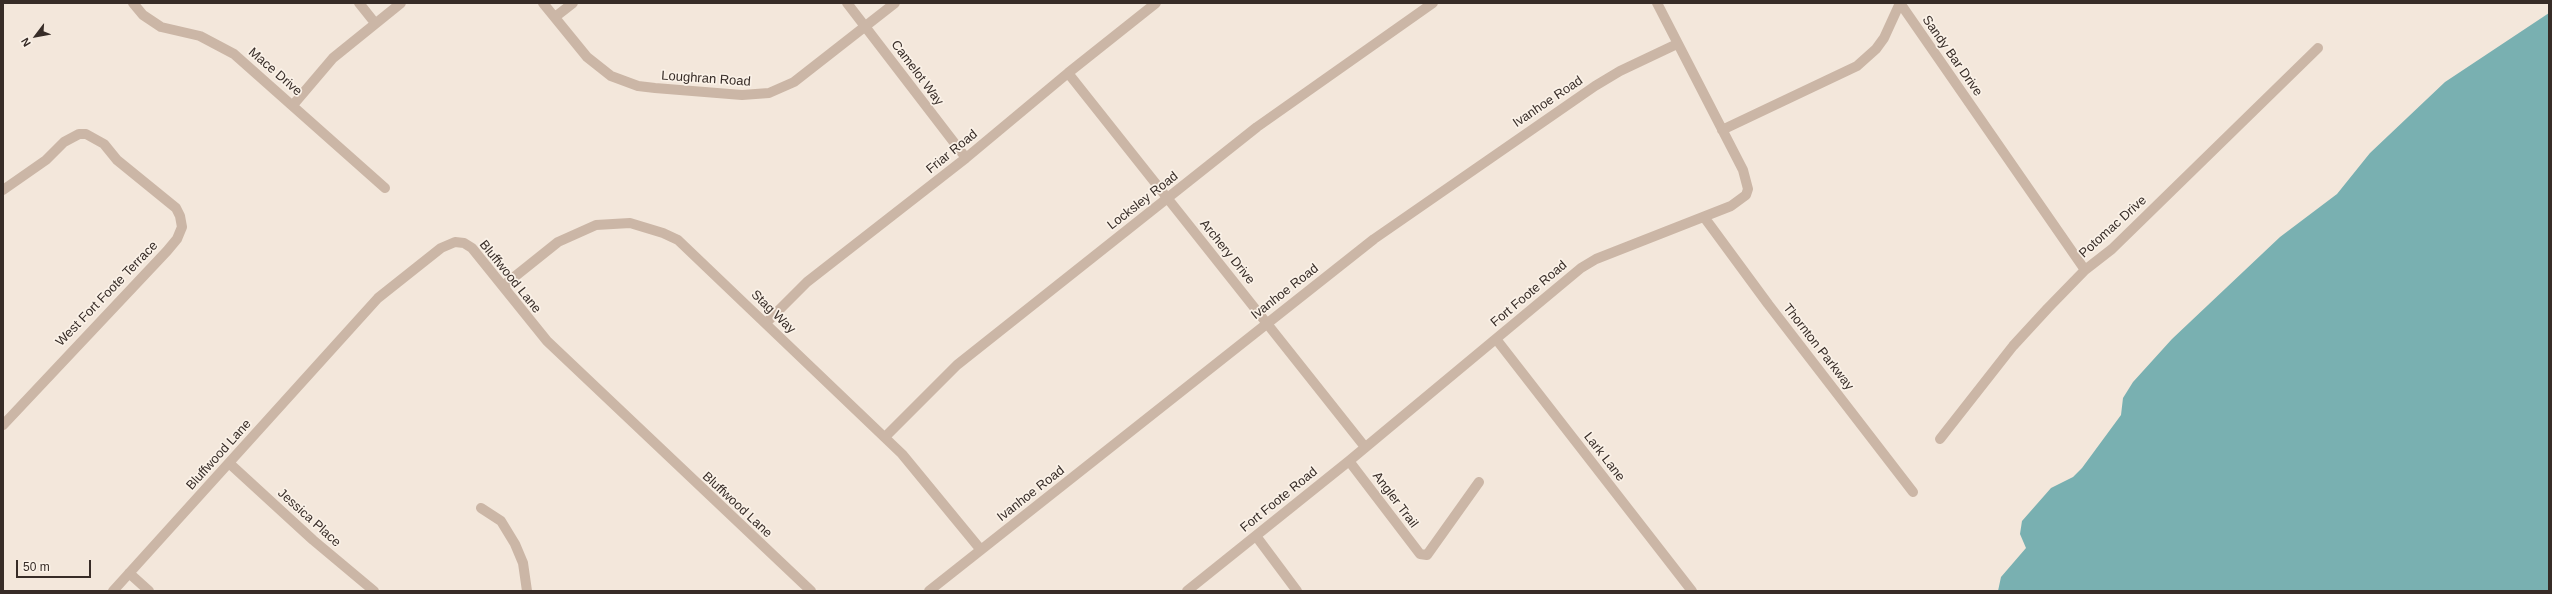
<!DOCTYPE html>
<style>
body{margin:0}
#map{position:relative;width:2552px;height:594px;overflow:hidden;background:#f3e7db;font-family:Helvetica,sans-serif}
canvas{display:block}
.frame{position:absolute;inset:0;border:4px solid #372c27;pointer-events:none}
.north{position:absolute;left:16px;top:16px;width:40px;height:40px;-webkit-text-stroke:3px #faf1e7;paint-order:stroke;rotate:238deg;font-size:11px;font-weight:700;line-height:16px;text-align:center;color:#372c27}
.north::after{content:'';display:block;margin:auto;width:14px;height:18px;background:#372c27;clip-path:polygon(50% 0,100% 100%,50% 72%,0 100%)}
.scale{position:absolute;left:16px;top:560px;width:75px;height:18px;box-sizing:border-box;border:2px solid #372c27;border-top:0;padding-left:5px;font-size:12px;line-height:14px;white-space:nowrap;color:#372c27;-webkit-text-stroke:3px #faf1e7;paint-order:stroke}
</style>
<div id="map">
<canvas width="2552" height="594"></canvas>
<div class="frame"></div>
<div class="north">N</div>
<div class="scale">50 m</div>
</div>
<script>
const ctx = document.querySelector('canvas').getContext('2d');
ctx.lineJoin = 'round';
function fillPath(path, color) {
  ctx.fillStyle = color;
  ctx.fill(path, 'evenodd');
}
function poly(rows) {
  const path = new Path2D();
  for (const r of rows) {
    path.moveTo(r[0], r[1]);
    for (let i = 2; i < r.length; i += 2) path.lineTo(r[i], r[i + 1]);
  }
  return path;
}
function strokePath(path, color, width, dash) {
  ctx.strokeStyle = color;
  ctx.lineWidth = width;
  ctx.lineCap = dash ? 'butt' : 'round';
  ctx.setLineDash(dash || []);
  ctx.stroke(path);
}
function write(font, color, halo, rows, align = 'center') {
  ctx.font = font + ' Helvetica,sans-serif';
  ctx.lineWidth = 3.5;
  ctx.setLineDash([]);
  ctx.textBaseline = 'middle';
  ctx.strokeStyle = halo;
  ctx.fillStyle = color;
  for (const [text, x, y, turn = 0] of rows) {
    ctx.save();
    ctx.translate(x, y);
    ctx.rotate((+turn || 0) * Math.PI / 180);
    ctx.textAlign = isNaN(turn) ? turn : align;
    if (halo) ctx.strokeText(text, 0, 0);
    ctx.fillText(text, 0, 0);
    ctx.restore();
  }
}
fillPath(poly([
 [2549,13,2549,591,1998,591,2001,577,2026,548,2020,534,2022,521,2051,488,2073,477,2082,468,2121,415,2123,398,2133,382,2172,339,2280,237,2337,194,2370,153,2445,82]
]), '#79b0b1');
strokePath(poly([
 [133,3,143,15,161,27,200,36,234,54,385,188],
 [359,3,375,23],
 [543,3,587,57,611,76,638,86,655,88,742,95,769,93,794,82,895,3],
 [847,3,966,158],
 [1900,3,2085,270],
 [555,17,573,3],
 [1068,73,1365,447],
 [293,105,333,58,401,3],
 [1722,130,1857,66,1876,49,1884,38,1900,3],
 [3,190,46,160,64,142,79,134,86,134,104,144,117,160,176,208,180,216,182,227,177,239,167,251,3,425],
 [1704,217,1768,304,1913,492],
 [503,286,558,242,596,225,630,223,663,233,678,240,902,454,981,550],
 [766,323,807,282,966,158,1068,73,1156,3],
 [1496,339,1692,591],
 [885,437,957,365,1257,127,1433,3],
 [1940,439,2013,346,2048,308,2085,270,2112,249,2318,48],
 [1349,461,1420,554,1427,555,1479,482],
 [229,463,313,540,374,591],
 [481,508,501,521,515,544,523,563,527,591],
 [1256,536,1297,591],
 [129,573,149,591],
 [113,591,378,298,441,248,455,242,464,243,472,248,547,341,811,591],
 [929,591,1374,239,1595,86,1620,71,1677,44],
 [1187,591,1349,461,1581,268,1596,259,1731,206,1746,195,1748,189,1743,170,1657,3]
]), '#cbb6a6', 10);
write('13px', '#372c27', '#faf1e7', [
 ["Sandy Bar Drive",1952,56,55],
 ["Mace Drive",275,72,41],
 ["Camelot Way",917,73,53],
 ["Loughran Road",706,79,4],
 ["Ivanhoe Road",1548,102,-34],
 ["Friar Road",952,152,-39],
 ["Locksley Road",1143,201,-38],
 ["Potomac Drive",2113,227,-42],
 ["Archery Drive",1227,252,51],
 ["Bluffwood Lane",510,277,51],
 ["Ivanhoe Road",1285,292,-38],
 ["West Fort Foote Terrace",107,294,-46],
 ["Fort Foote Road",1529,294,-40],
 ["Stag Way",773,312,44],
 ["Thornton Parkway",1818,347,52],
 ["Bluffwood Lane",219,455,-48],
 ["Lark Lane",1604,457,52],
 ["Ivanhoe Road",1031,494,-38],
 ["Fort Foote Road",1279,500,-39],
 ["Angler Trail",1395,500,53],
 ["Bluffwood Lane",737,505,43],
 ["Jessica Place",309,518,42]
]);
</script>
